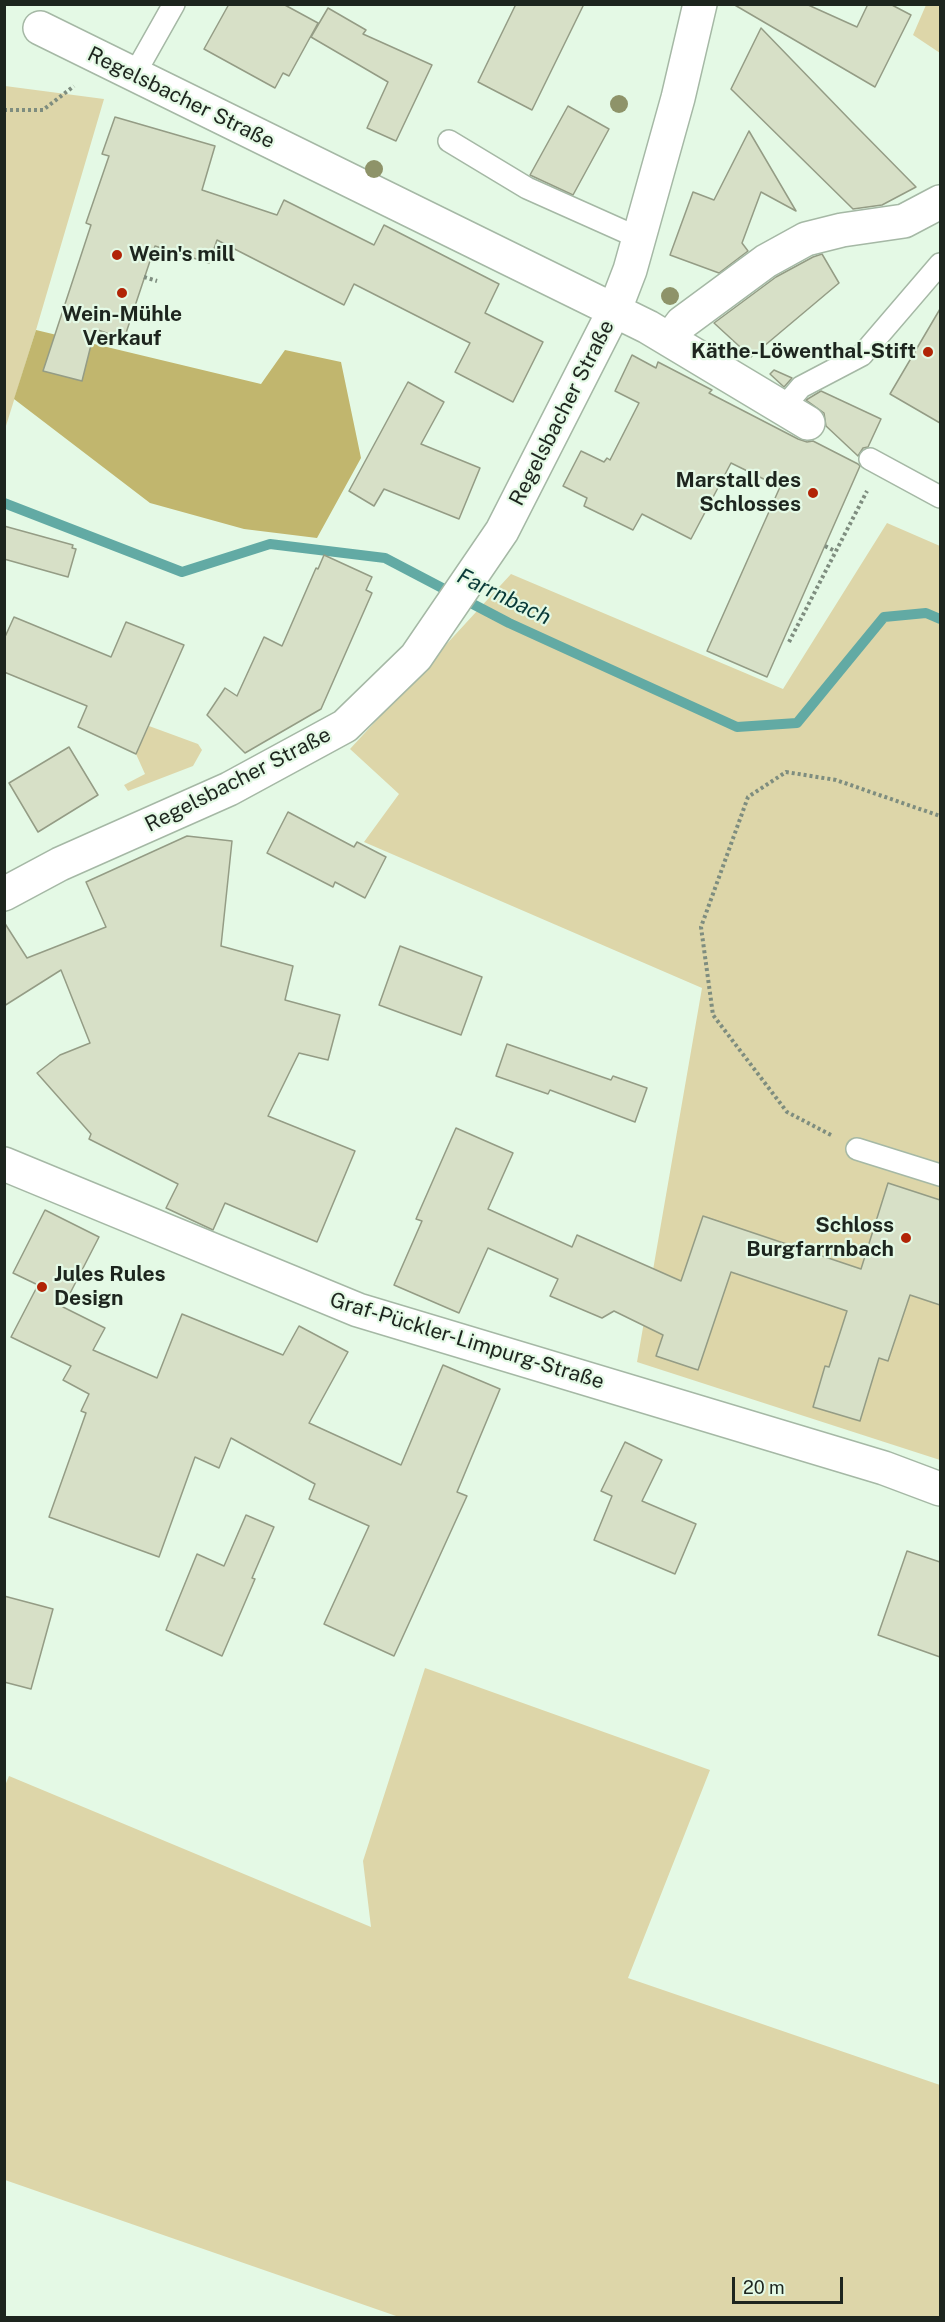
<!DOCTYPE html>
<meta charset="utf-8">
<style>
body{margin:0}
#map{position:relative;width:945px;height:2322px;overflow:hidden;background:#e4f9e5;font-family:"Public Sans",sans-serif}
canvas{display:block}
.frame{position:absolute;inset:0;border:6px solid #1d251e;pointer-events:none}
.scale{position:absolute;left:732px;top:2277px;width:111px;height:27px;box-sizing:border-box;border:3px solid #1d251e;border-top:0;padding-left:8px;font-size:18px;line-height:21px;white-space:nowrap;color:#1d251e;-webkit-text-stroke:4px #e4f9e5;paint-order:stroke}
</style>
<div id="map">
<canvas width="945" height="2322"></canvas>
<div class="frame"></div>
<div class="scale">20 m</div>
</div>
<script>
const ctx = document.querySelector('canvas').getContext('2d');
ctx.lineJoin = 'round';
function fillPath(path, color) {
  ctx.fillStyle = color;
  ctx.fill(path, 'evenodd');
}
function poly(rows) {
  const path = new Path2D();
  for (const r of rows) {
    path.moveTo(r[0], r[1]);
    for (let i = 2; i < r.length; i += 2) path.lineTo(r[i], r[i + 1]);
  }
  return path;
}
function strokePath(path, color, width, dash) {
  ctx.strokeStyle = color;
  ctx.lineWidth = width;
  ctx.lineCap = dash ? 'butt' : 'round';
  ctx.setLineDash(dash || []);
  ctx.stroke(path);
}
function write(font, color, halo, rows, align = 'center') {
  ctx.font = font + ' "Public Sans",sans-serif';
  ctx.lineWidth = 4.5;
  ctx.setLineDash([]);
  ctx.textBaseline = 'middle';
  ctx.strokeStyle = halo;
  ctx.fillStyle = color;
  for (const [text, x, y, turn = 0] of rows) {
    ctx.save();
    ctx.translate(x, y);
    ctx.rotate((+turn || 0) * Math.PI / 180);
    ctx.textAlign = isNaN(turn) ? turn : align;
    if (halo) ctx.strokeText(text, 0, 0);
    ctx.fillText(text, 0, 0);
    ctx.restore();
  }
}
fillPath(poly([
 [926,5,940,5,940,53,913,35],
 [5,86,104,99,36,330,5,429],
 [887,523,940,546,940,1460,637,1362,702,988,364,842,399,794,350,749,511,574,783,689],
 [149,726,198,744,202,750,193,766,128,791,124,785,145,774,136,754],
 [425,1668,710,1770,628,1978,940,2085,940,2317,399,2317,5,2180,4,1788,9,1776,371,1927,363,1861]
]), '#ddd6a9');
fillPath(poly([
 [36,330,261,384,285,350,341,362,361,458,317,538,244,529,150,503,14,399]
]), '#c1b66e');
strokePath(poly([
 [4,503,182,572,270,544,385,558,509,623,737,727,797,723,884,617,926,613,940,619]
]), '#62aaa4', 10);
const building = poly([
 [229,4,283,4,318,23,289,76,283,73,275,88,204,49,229,4],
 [516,4,584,4,532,110,478,82,516,4],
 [733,4,806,4,857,27,868,4,890,4,911,15,875,87,733,4],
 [328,8,366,30,363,34,432,65,396,141,367,128,388,82,311,37,328,8],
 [761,28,852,122,916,187,882,205,853,209,731,89,761,28],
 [568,106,609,129,573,195,530,175,568,106],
 [115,117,215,146,202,190,277,215,284,200,374,245,384,225,499,284,485,313,543,342,513,402,455,372,470,343,354,284,344,305,217,240,209,263,155,246,124,339,95,329,82,381,43,371,91,225,86,223,109,156,102,154,115,117],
 [749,131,796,211,761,192,742,243,748,251,719,273,670,255,693,192,714,200,749,131],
 [822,254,839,283,751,357,714,323,776,277,813,257,822,254],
 [940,309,940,423,890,394,940,309],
 [632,355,656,368,658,362,712,390,709,393,798,439,807,442,813,441,858,464,860,466,767,677,707,651,780,487,731,463,691,539,642,514,633,530,584,506,587,498,563,486,581,451,604,462,607,458,610,460,639,403,615,391,632,355],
 [774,370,792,378,784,387,770,374,774,370],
 [408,382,444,402,421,444,480,468,459,519,384,489,374,506,349,491,408,382],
 [821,391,881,419,868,447,863,448,858,456,826,426,824,413,806,400,821,391],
 [4,526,73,545,72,548,76,549,68,577,4,559,4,526],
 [324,555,372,577,366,590,372,593,321,709,245,753,207,715,225,688,237,696,264,637,282,646,316,568,318,569,324,555],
 [14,617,111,657,126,622,184,645,136,754,78,727,87,706,4,672,4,639,14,617],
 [69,747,98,795,38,832,9,783,69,747],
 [288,812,354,847,357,842,386,857,365,898,335,882,333,887,267,853,288,812],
 [187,836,232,841,221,946,293,966,285,1000,340,1015,328,1060,299,1053,268,1116,355,1151,317,1242,225,1203,213,1230,166,1208,178,1184,89,1139,91,1134,37,1073,60,1055,90,1043,61,970,4,1006,4,922,27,958,106,927,86,882,187,836],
 [400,946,482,977,461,1035,379,1005,400,946],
 [507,1044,611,1080,613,1076,647,1088,635,1122,550,1090,548,1094,496,1076,507,1044],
 [456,1128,513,1153,488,1209,572,1247,577,1235,681,1281,703,1216,861,1269,888,1183,940,1200,940,1305,910,1295,888,1361,879,1358,860,1421,813,1407,825,1366,829,1367,847,1311,731,1272,698,1370,656,1356,663,1335,614,1311,602,1318,550,1296,558,1279,488,1248,459,1313,394,1285,422,1221,416,1219,456,1128],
 [45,1210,99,1237,63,1307,105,1328,93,1350,157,1378,182,1314,283,1355,299,1326,348,1352,309,1423,401,1465,443,1365,500,1389,457,1492,467,1496,394,1656,324,1624,369,1526,309,1499,315,1484,231,1438,219,1468,195,1457,159,1557,49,1517,86,1413,81,1411,89,1394,63,1380,71,1366,11,1337,38,1285,13,1273,45,1210],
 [625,1442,662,1460,642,1501,696,1524,675,1574,594,1540,612,1496,601,1491,625,1442],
 [246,1515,274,1527,252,1578,255,1579,222,1656,166,1630,197,1554,224,1566,246,1515],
 [907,1551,940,1562,940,1657,878,1635,907,1551],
 [4,1596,53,1609,31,1689,4,1682,4,1596]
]);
fillPath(building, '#d7e0c7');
strokePath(building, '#949c85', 1.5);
const lane = poly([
 [134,75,174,4],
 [449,141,527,188,639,238],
 [783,408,801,387,862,355,940,264],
 [870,459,940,497],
 [857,1149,940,1175]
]);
const street = poly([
 [40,28,648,327,808,423],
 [670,339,682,323,766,261,806,239,842,230,904,221,940,202],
 [4,894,60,864,229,789,345,726,416,657,502,531,615,309,630,270,678,98,700,4],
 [4,1164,358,1310,884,1468,940,1489]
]);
strokePath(lane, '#a5b8a5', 24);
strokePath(street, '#a5b8a5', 36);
strokePath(poly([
 [4,110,43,110,74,86],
 [144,277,157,281],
 [825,546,835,551],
 [789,642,867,491],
 [831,1135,787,1112,713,1015,701,927,748,797,786,772,836,780,940,816]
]), '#7e8d7f', 4, [3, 3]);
strokePath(lane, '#fff', 21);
strokePath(street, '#fff', 33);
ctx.fillStyle = '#8e9369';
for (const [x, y] of [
 [619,104],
 [374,169],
 [670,296]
]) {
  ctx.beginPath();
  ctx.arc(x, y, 9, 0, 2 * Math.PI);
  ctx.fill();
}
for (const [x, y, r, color] of [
 [117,255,6,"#b12406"],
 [122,293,6,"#b12406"],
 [928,352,6,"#b12406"],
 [813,493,6,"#b12406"],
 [906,1238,6,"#b12406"],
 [42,1287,6,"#b12406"]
]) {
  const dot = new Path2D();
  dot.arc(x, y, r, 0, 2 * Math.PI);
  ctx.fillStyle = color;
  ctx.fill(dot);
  strokePath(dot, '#e4f9e5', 2);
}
write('21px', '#1d251e', '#e4f9e5', [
 ["Regelsbacher Straße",181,98,26],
 ["Regelsbacher Straße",562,413,-63],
 ["Regelsbacher Straße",238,780,-27],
 ["Graf-Pückler-Limpurg-Straße",467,1341,17]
]);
write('bold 21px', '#1d251e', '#e4f9e5', [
 ["Wein's mill",129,255,"left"],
 ["Wein-Mühle",122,315,"center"],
 ["Verkauf",122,339,"center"],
 ["Käthe-Löwenthal-Stift",916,352],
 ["Marstall des",801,481],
 ["Schlosses",801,505],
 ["Schloss",894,1226],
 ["Burgfarrnbach",894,1250],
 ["Jules Rules",54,1275,"left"],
 ["Design",54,1299,"left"]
], 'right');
write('italic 22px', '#093a38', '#e4f9e5', [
 ["Farrnbach",504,597,26]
]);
</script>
